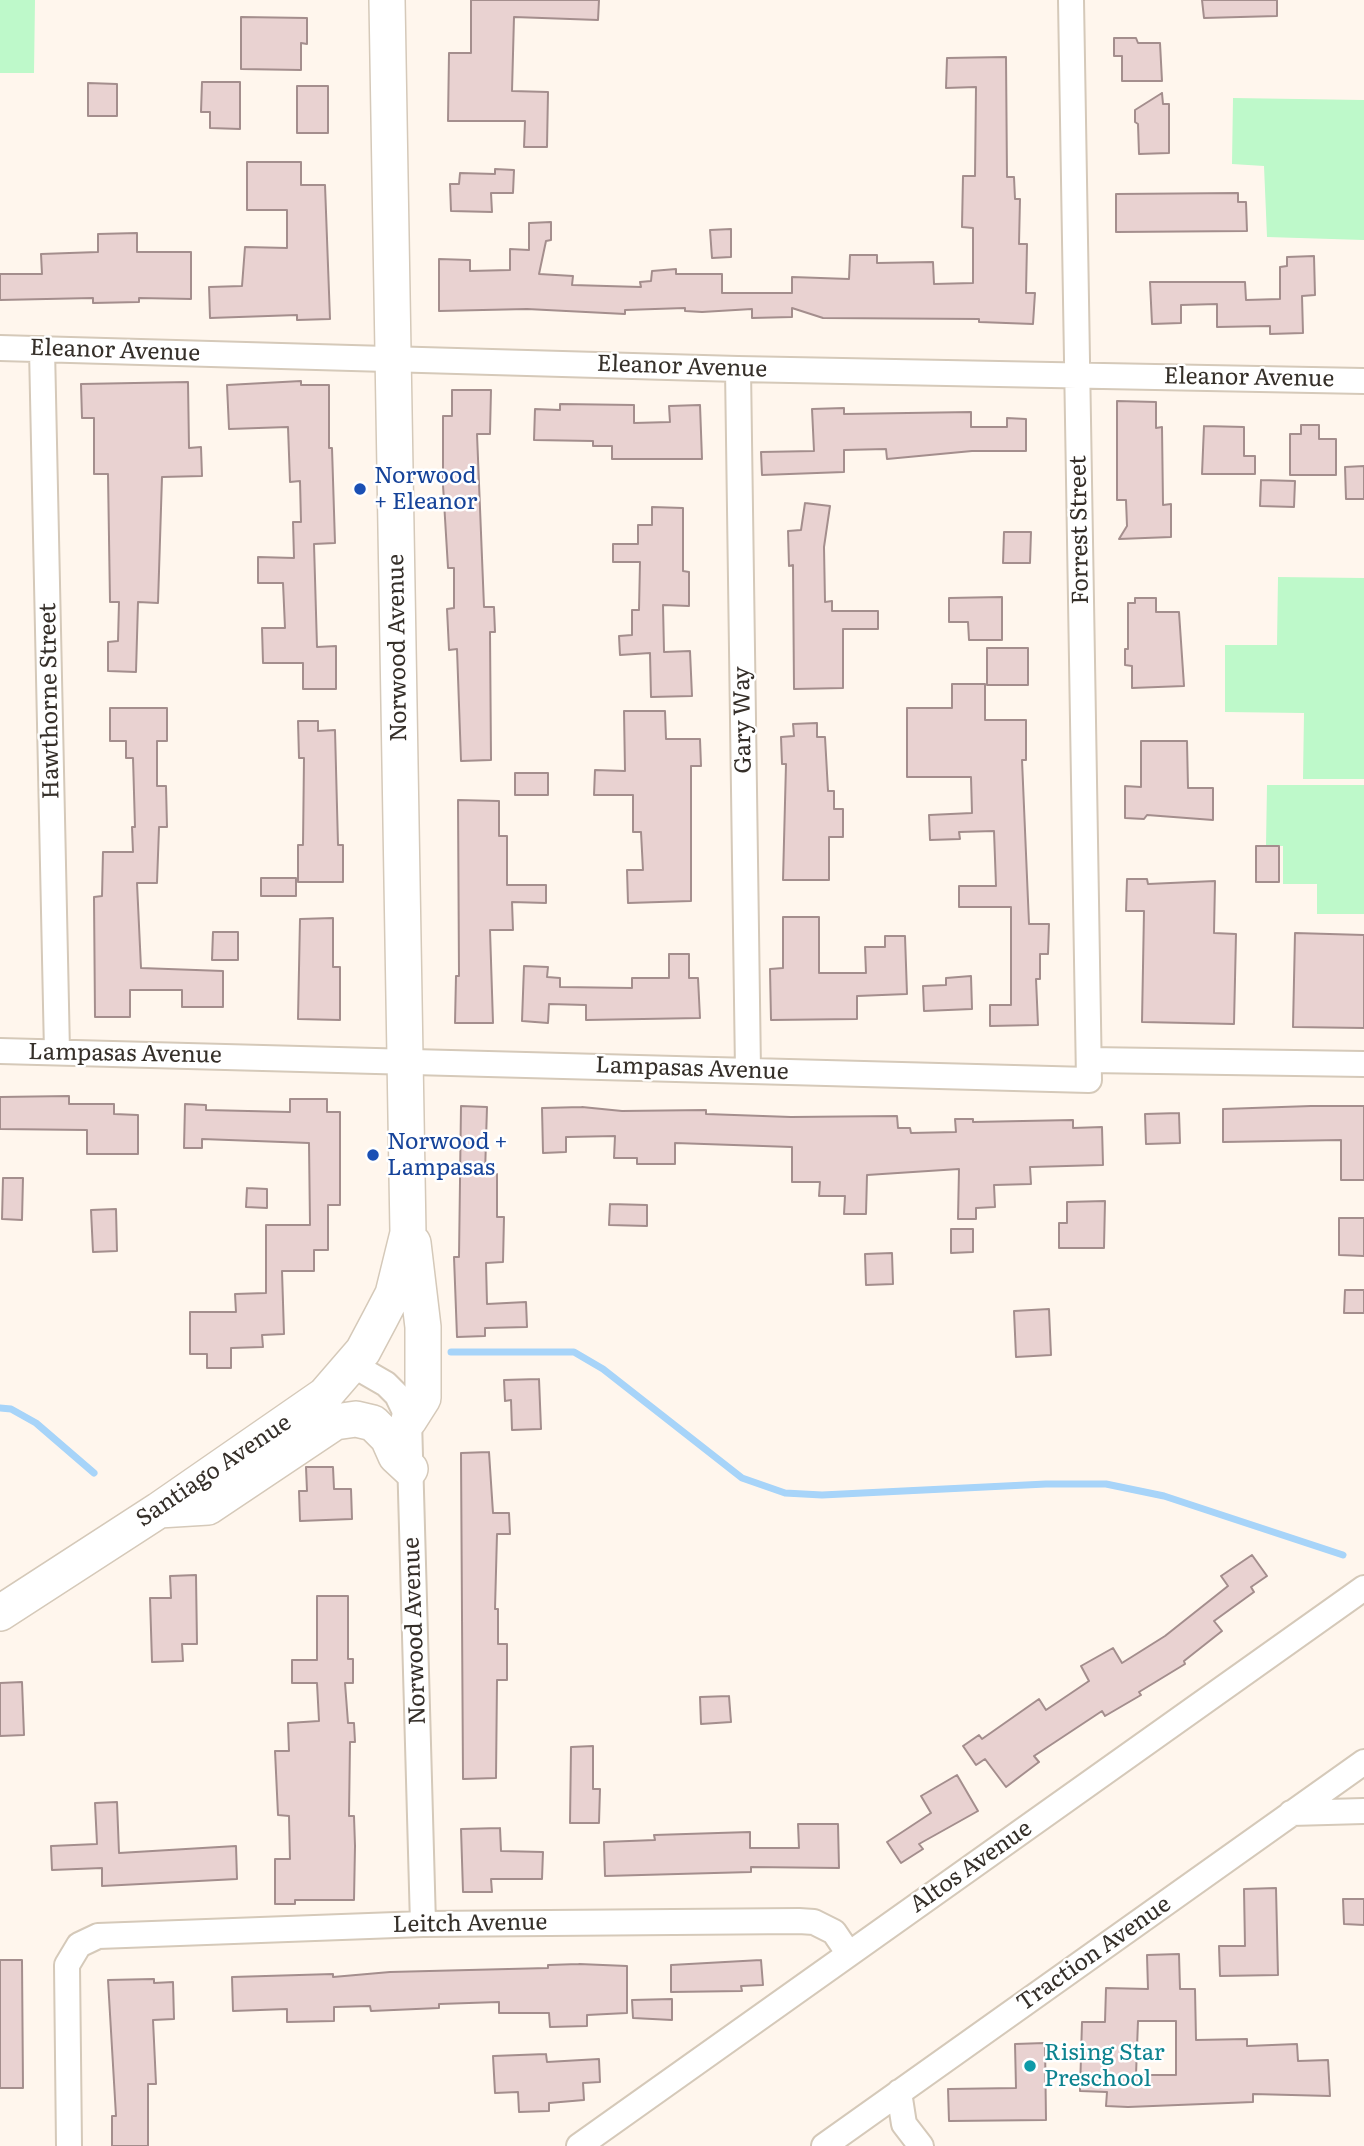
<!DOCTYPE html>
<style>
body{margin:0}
canvas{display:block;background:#fff6ed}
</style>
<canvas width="1364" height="2146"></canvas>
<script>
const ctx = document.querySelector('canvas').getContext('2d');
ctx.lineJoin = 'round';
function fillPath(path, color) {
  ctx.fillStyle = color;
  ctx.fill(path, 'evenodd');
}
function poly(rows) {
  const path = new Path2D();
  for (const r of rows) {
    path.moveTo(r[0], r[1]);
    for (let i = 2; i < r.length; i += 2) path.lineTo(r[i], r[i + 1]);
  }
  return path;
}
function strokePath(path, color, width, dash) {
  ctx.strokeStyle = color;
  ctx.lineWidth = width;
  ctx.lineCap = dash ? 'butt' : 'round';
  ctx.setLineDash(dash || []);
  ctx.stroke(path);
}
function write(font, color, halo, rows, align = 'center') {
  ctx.font = font + ' Literata,serif';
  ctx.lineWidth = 5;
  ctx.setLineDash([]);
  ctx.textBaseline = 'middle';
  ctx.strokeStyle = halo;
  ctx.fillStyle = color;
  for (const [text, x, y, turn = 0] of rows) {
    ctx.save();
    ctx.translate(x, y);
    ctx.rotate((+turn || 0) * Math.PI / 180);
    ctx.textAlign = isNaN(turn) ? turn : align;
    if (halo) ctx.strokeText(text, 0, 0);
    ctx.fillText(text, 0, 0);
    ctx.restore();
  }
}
fillPath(poly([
 [0,0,35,0,34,73,0,73],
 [1233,98,1364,100,1364,240,1267,237,1264,166,1232,164],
 [1278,577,1364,578,1364,779,1303,779,1304,713,1225,712,1225,645,1277,645],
 [1267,785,1364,785,1364,914,1317,914,1317,884,1283,884,1283,846,1266,846]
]), '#bef9ca');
strokePath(poly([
 [451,1352,574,1352,603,1369,742,1478,785,1493,822,1495,1046,1484,1106,1484,1164,1496,1343,1555],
 [0,1408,11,1409,36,1423,94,1473]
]), '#a7d4f9', 7);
const building = poly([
 [471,0,599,0,598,20,514,17,512,91,548,92,547,147,524,147,525,121,448,121,449,53,471,53,471,0],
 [1202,0,1277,0,1277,16,1204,18,1202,0],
 [241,17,307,18,307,44,301,43,301,70,241,69,241,17],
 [1114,38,1136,38,1138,43,1160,43,1162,81,1122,81,1122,56,1114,56,1114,38],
 [1006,57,1007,177,1014,177,1015,199,1020,199,1019,244,1027,244,1026,293,1035,293,1033,324,979,322,979,319,823,318,792,308,792,317,752,318,752,309,702,312,685,311,685,308,625,310,625,314,527,309,439,311,439,259,470,260,470,271,510,270,510,249,529,250,529,223,551,222,551,240,546,241,539,274,573,276,572,285,641,287,640,282,651,281,652,271,676,269,676,274,722,274,722,293,792,293,792,277,849,279,850,255,877,255,877,263,933,262,934,284,973,283,973,228,962,227,963,176,975,176,976,87,946,88,947,58,1006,57],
 [202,82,240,82,240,129,210,128,210,112,201,112,202,82],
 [88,83,117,84,117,116,88,116,88,83],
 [297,86,328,86,328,133,297,133,297,86],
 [1162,93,1163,104,1169,104,1169,153,1139,154,1138,124,1135,122,1135,110,1162,93],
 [247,162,301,162,301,185,325,185,330,319,297,320,297,315,210,318,209,287,242,286,245,247,287,248,287,210,247,210,247,162],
 [495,169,514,170,513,193,491,193,492,212,451,211,450,184,459,184,460,173,495,174,495,169],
 [1238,193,1238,202,1246,202,1247,231,1116,232,1116,194,1238,193],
 [731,229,731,257,712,258,710,230,731,229],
 [137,233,137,252,191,252,191,299,139,298,139,302,93,303,93,298,0,300,0,274,42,274,41,254,98,252,98,234,137,233],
 [1314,256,1315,295,1302,296,1303,333,1270,334,1270,326,1217,327,1217,304,1181,305,1181,323,1152,324,1150,282,1245,282,1246,300,1280,299,1280,267,1287,266,1287,257,1314,256],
 [301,381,301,385,329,385,329,448,332,448,335,543,314,544,317,647,336,646,336,689,303,689,303,663,263,663,262,628,285,628,283,583,258,583,258,557,294,558,293,522,301,522,300,481,290,482,288,427,229,429,227,385,301,381],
 [188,382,189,448,201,447,202,476,162,477,158,603,138,602,136,672,108,671,108,642,118,641,119,602,110,602,108,474,94,474,94,418,82,418,81,384,188,382],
 [452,390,491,390,490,434,477,434,484,607,494,607,495,632,490,632,491,760,461,761,457,649,449,650,447,609,454,608,454,568,448,568,443,485,443,416,452,416,452,390],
 [1117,401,1156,402,1156,428,1162,427,1163,505,1171,504,1171,537,1119,539,1127,526,1126,500,1117,500,1117,401],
 [560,404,634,405,634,423,670,422,669,406,700,405,702,459,612,459,612,446,593,446,593,441,534,440,535,409,560,410,560,404],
 [844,408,844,414,971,412,971,427,1007,427,1007,418,1026,419,1026,451,972,451,887,459,886,449,844,450,844,472,762,475,761,452,814,451,812,409,844,408],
 [1301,425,1319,425,1319,439,1336,439,1336,475,1290,475,1290,434,1301,434,1301,425],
 [1204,426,1244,427,1244,456,1255,456,1255,474,1202,474,1204,426],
 [1364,466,1364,499,1346,499,1345,467,1364,466],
 [1261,480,1295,481,1294,507,1260,506,1261,480],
 [805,503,830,506,824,547,825,602,832,601,832,611,878,611,878,629,843,629,843,688,794,689,793,565,789,566,788,531,801,530,805,503],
 [652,507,683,508,683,571,689,572,689,606,663,605,664,652,690,651,692,696,651,697,650,653,620,655,619,636,632,635,632,610,639,610,640,562,613,562,613,544,638,544,638,525,652,525,652,507],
 [1004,532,1031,532,1030,563,1003,563,1004,532],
 [1002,597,1002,640,969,640,968,622,949,622,949,598,1002,597],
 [1135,598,1156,598,1156,612,1179,612,1184,686,1132,688,1132,666,1125,665,1125,649,1128,649,1128,603,1135,603,1135,598],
 [987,648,1028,648,1028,685,987,685,987,648],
 [952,684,985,684,985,720,1026,720,1026,760,1022,760,1029,924,1049,924,1048,954,1040,954,1040,979,1036,979,1038,1025,990,1026,990,1005,1011,1005,1011,907,959,907,959,886,996,886,994,831,959,832,960,839,930,840,929,815,972,813,971,777,907,777,907,708,952,708,952,684],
 [110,708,167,708,167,741,157,741,157,786,166,786,167,827,159,827,157,883,137,883,141,968,223,971,223,1007,182,1007,182,990,130,990,130,1017,95,1017,94,897,102,896,103,852,133,852,132,827,135,827,133,758,126,758,126,741,110,741,110,708],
 [624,711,665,711,666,739,700,739,701,766,691,766,691,901,628,903,627,870,643,870,641,832,633,832,633,795,594,795,595,770,625,771,624,711],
 [298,721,318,721,318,731,335,730,338,845,343,845,343,882,298,882,298,845,303,845,304,758,299,758,298,721],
 [817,723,817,737,825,737,828,791,834,791,834,809,843,809,843,837,829,837,829,880,783,880,786,764,782,764,781,737,794,736,793,724,817,723],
 [1141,741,1187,741,1188,788,1213,788,1213,820,1147,815,1144,819,1125,818,1125,786,1141,787,1141,741],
 [515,773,548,773,548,795,515,795,515,773],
 [458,800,499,801,499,836,507,836,507,885,546,885,546,903,512,902,513,930,490,930,493,1023,455,1023,456,976,459,976,458,800],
 [1256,846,1279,846,1279,882,1256,882,1256,846],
 [261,878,296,878,296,896,261,896,261,878],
 [1127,879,1147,879,1148,884,1215,881,1214,933,1236,934,1234,1024,1142,1022,1144,911,1126,911,1127,879],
 [783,917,819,917,819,973,866,973,865,947,885,947,885,936,905,936,907,994,857,996,857,1019,771,1020,770,969,783,968,783,917],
 [333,918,333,967,340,967,340,1020,298,1019,300,919,333,918],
 [213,932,238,932,238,960,212,960,213,932],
 [1295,933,1364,935,1364,1028,1293,1027,1295,933],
 [669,954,689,954,689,978,698,978,700,1018,586,1020,586,1005,549,1004,548,1023,522,1021,524,966,548,967,547,977,560,978,560,987,632,988,632,978,669,978,669,954],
 [971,976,972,1009,924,1011,923,986,946,985,946,978,971,976],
 [69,1096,69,1104,114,1104,114,1114,138,1115,138,1154,87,1154,87,1130,0,1129,0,1097,69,1096],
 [290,1099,327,1099,327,1112,340,1112,340,1205,328,1205,328,1250,314,1250,314,1271,282,1271,284,1334,262,1335,263,1347,231,1348,231,1368,207,1368,207,1354,190,1354,190,1312,236,1312,235,1294,266,1293,266,1225,310,1225,309,1143,202,1139,202,1148,184,1148,185,1104,206,1105,206,1110,290,1112,290,1099],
 [461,1106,487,1107,485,1174,497,1174,497,1217,504,1217,503,1262,486,1263,487,1304,526,1302,527,1327,485,1328,485,1336,457,1337,454,1257,459,1257,461,1106],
 [1311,1106,1364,1106,1364,1180,1341,1180,1341,1140,1223,1142,1223,1109,1311,1106],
 [582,1107,622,1111,706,1110,706,1114,791,1117,897,1116,898,1128,910,1128,911,1133,956,1132,955,1119,973,1119,973,1122,1073,1120,1073,1128,1102,1127,1103,1165,1030,1167,1031,1184,994,1185,995,1207,976,1208,976,1219,958,1219,959,1169,867,1175,866,1214,844,1214,845,1196,819,1196,820,1182,792,1182,792,1147,675,1143,675,1164,637,1164,637,1158,614,1158,615,1136,566,1137,566,1152,543,1153,542,1108,582,1107],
 [1179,1113,1180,1143,1146,1144,1145,1114,1179,1113],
 [3,1178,23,1178,22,1220,2,1219,3,1178],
 [247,1188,267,1189,267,1208,246,1207,247,1188],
 [1105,1201,1104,1248,1059,1248,1059,1223,1067,1223,1067,1202,1105,1201],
 [610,1204,647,1205,647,1226,609,1225,610,1204],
 [116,1209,117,1251,93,1252,91,1210,116,1209],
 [1339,1218,1364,1218,1364,1256,1339,1255,1339,1218],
 [951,1229,973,1229,973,1252,951,1253,951,1229],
 [892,1253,893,1284,866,1285,865,1254,892,1253],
 [1345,1290,1364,1290,1364,1313,1344,1313,1345,1290],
 [1049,1309,1051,1355,1016,1357,1014,1311,1049,1309],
 [539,1379,541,1429,512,1430,511,1400,505,1401,504,1380,539,1379],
 [489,1452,493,1513,509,1513,510,1534,497,1534,495,1609,498,1609,498,1644,507,1644,507,1680,497,1680,496,1778,463,1779,461,1453,489,1452],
 [306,1467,333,1467,334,1489,351,1489,352,1519,300,1521,299,1491,307,1491,306,1467],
 [1252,1555,1267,1576,1251,1587,1254,1592,1214,1621,1222,1631,1184,1661,1185,1664,1139,1692,1141,1695,1105,1716,1102,1711,1034,1756,1039,1762,1006,1787,985,1759,976,1765,963,1746,979,1735,982,1739,1039,1699,1046,1710,1089,1681,1081,1666,1113,1648,1122,1663,1165,1636,1228,1586,1221,1576,1252,1555],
 [196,1575,197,1644,182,1644,183,1661,152,1662,150,1598,171,1598,170,1576,196,1575],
 [317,1596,348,1596,348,1659,353,1659,353,1683,345,1683,348,1723,354,1723,355,1742,350,1742,349,1816,354,1816,355,1846,354,1900,295,1900,295,1904,275,1904,275,1859,290,1859,289,1816,278,1815,275,1751,289,1751,288,1723,319,1721,317,1683,292,1683,292,1660,317,1660,317,1596],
 [22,1682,24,1735,0,1736,0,1683,22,1682],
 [729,1696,731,1722,701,1724,700,1697,729,1696],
 [593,1746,593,1789,600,1789,599,1823,570,1823,571,1747,593,1746],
 [957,1775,978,1811,919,1844,923,1849,901,1863,887,1842,931,1813,921,1796,957,1775],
 [117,1802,119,1853,236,1846,237,1879,102,1886,102,1868,52,1870,51,1846,97,1844,95,1803,117,1802],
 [798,1824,838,1824,839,1868,751,1867,751,1872,605,1876,604,1842,655,1840,654,1835,750,1832,750,1848,799,1848,798,1824],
 [500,1828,501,1851,543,1852,542,1879,491,1879,492,1892,463,1892,461,1829,500,1828],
 [1276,1888,1278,1975,1220,1976,1219,1946,1245,1946,1244,1889,1276,1888],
 [1343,1899,1364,1899,1364,1925,1344,1924,1343,1899],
 [1179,1954,1180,1989,1195,1989,1196,2040,1247,2039,1247,2046,1297,2044,1298,2061,1328,2060,1330,2096,1253,2094,1253,2102,1128,2107,1106,2106,1107,2092,1080,2091,1082,2022,1105,2022,1106,1988,1148,1989,1147,1955,1179,1954],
 [1138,2021,1176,2021,1176,2075,1136,2075,1138,2021],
 [0,1960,22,1960,23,2088,0,2088,0,1960],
 [761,1960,763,1985,741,1986,742,1991,671,1992,671,1965,761,1960],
 [579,1964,627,1966,627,2013,587,2015,587,2026,550,2027,549,2013,499,2013,499,2002,439,2004,439,2008,371,2011,370,2006,334,2007,334,2021,287,2022,287,2009,233,2011,232,1977,333,1974,333,1977,390,1972,548,1968,548,1965,579,1964],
 [154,1979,154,1983,173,1982,174,2019,153,2020,156,2084,148,2084,148,2146,112,2146,112,2116,116,2116,108,1980,154,1979],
 [672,1999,672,2020,633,2018,632,2000,672,1999],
 [1045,2043,1046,2120,949,2121,948,2089,1016,2088,1015,2044,1045,2043],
 [546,2054,547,2062,599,2059,600,2082,583,2083,584,2100,549,2103,549,2111,519,2112,518,2092,495,2093,493,2056,546,2054]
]);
fillPath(building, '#e9d2d1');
strokePath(building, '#a48e8d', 2);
const minor = poly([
 [0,348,738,369,1364,381],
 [42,349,57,1052],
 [738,369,748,1070],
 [0,1051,1089,1080,1071,0],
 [1089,1060,1364,1064],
 [353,1365,386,1384,397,1395,409,1420,423,1924],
 [1291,1813,1364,1811],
 [899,2092,904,2124,921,2146],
 [69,2146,67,1965,79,1945,98,1936,423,1924,799,1921,814,1922,834,1932,849,1954],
 [579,2146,1364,1588],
 [824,2146,1364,1762]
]);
const secondary = poly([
 [409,1420,423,1398,423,1327,413,1243],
 [159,1510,208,1507,335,1422,356,1419,373,1423,388,1438,396,1456,410,1469],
 [0,1613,159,1510,325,1395,363,1351,380,1319,393,1294,408,1233,387,0]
]);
strokePath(minor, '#d5c9b9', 28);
strokePath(secondary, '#d5c9b9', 38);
strokePath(minor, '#fff', 24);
strokePath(secondary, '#fff', 35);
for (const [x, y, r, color] of [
 [360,489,7,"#1a4fb4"],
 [373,1155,7,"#1a4fb4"],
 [1030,2066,7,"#0f9aa8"]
]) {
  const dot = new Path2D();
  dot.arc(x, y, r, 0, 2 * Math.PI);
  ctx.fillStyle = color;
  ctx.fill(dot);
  strokePath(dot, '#fff', 2.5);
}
write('23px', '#352f29', '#fff', [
 ["Eleanor Avenue",115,351,2],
 ["Eleanor Avenue",682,367,2],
 ["Eleanor Avenue",1249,378,1],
 ["Forrest Street",1080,530,-91],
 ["Norwood Avenue",398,648,-91],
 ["Hawthorne Street",50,701,-91],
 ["Gary Way",743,720,-91],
 ["Lampasas Avenue",125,1054,1],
 ["Lampasas Avenue",692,1069,2],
 ["Santiago Avenue",214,1471,-34],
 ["Norwood Avenue",415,1631,-92],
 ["Altos Avenue",971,1867,-35],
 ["Leitch Avenue",470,1924,-1],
 ["Traction Avenue",1094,1954,-35]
]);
write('23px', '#164399', '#fff', [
 ["Norwood",374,476],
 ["+ Eleanor",374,502],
 ["Norwood +",387,1142],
 ["Lampasas",387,1168]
], 'left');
write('23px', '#0d838f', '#fff', [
 ["Rising Star",1044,2053],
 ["Preschool",1044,2079]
], 'left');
</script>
